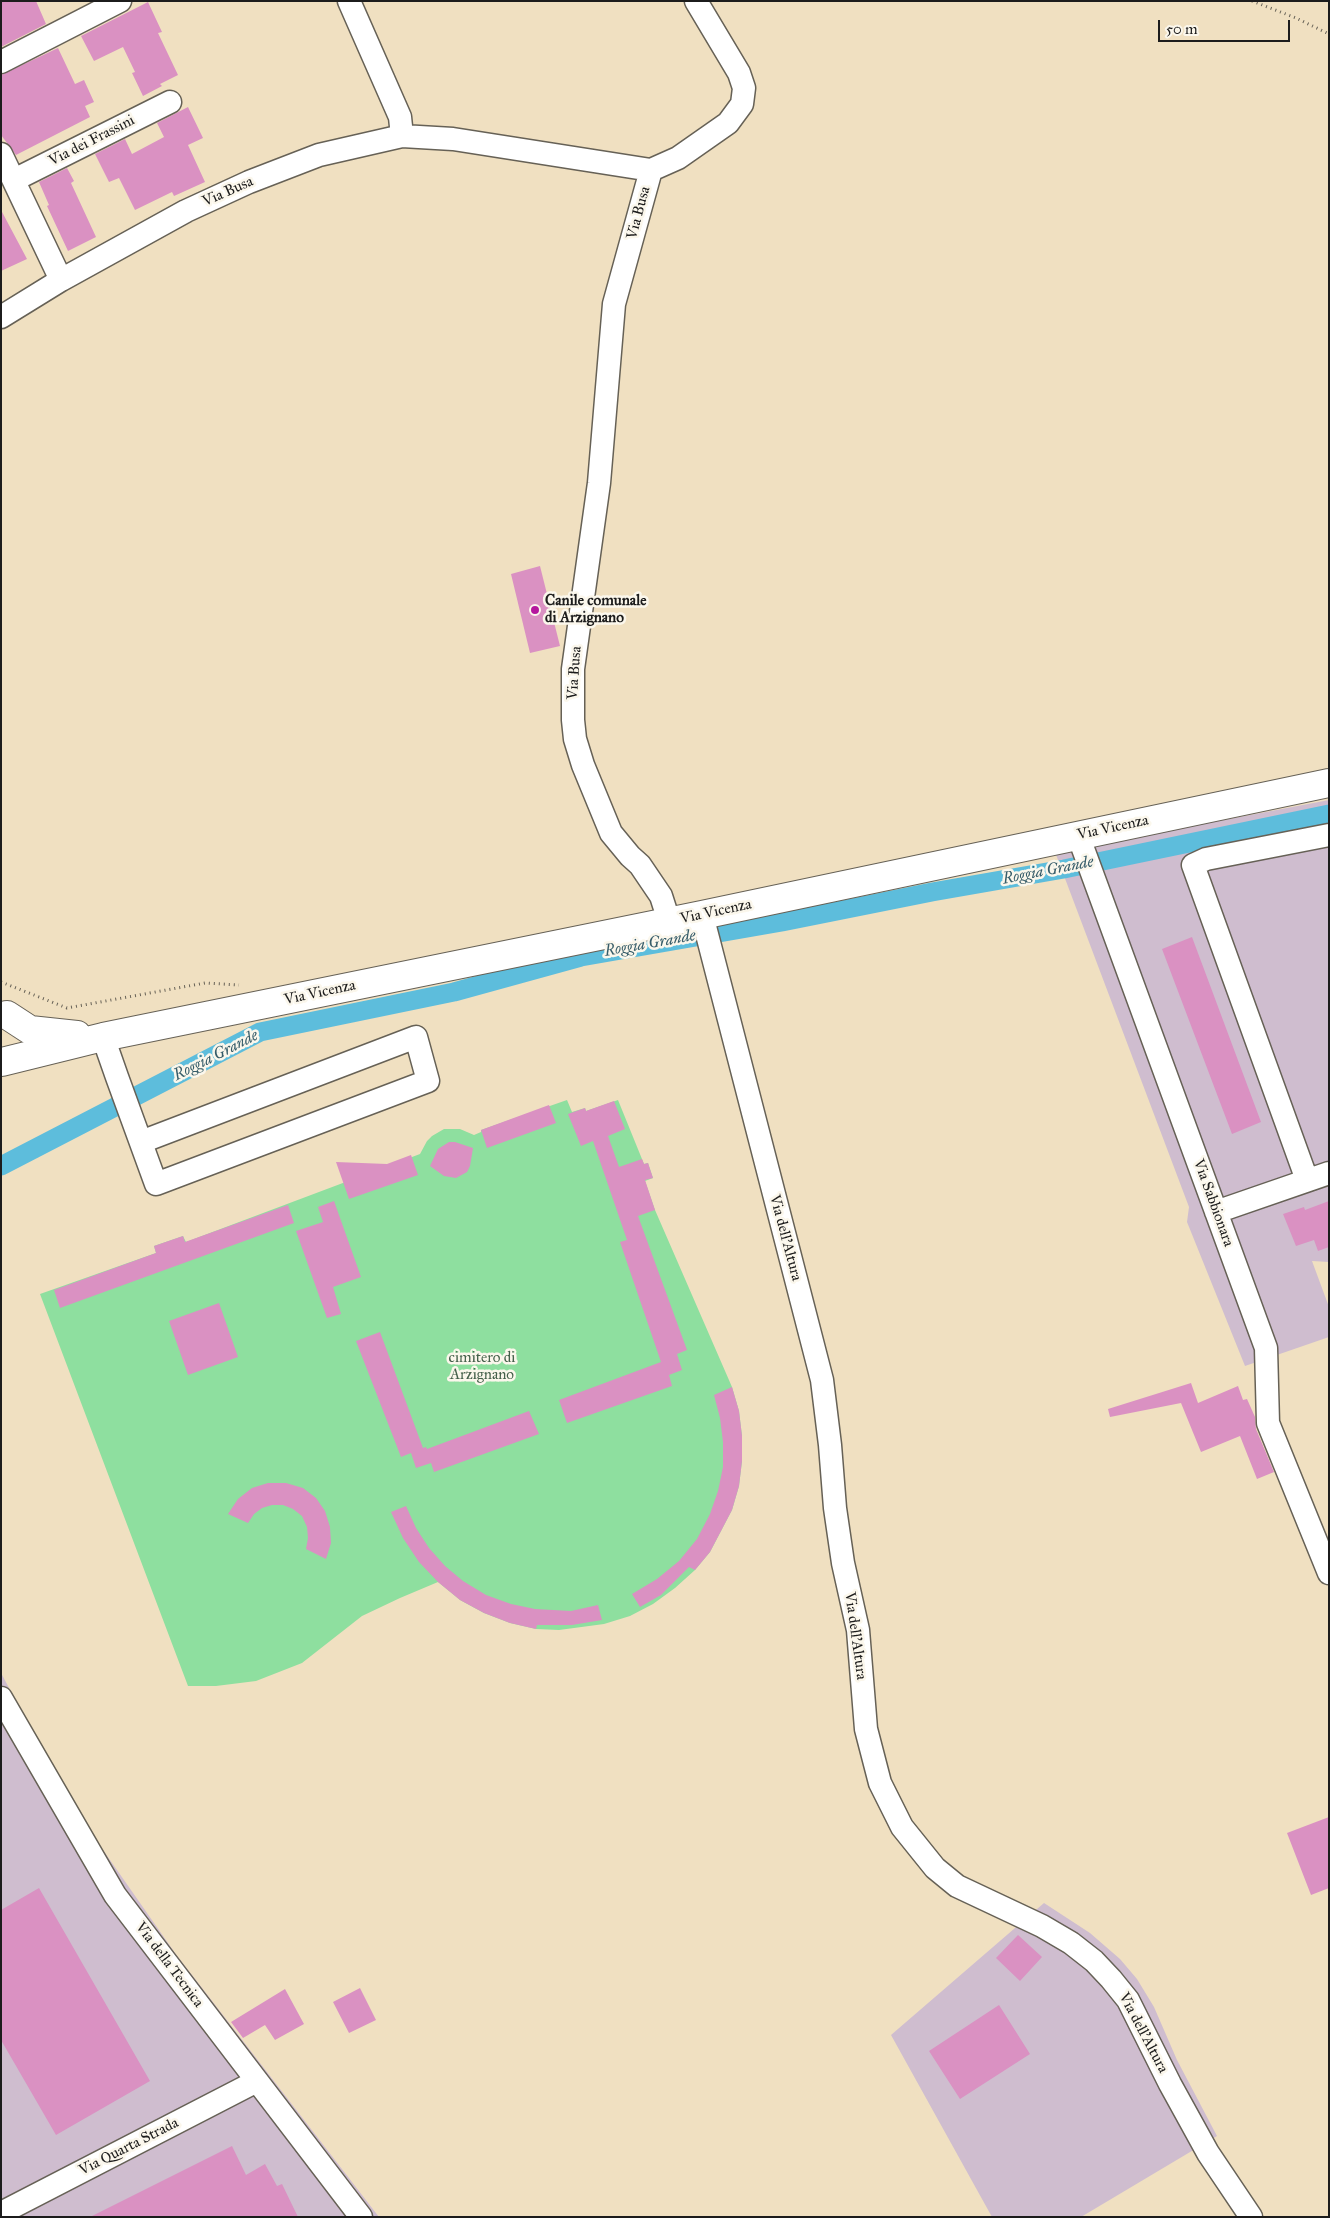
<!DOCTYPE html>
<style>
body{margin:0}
#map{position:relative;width:1330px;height:2218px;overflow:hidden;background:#f0e0c1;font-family:"IM FELL Great Primer",serif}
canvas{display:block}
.frame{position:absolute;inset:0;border:2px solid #1c1c1c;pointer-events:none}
.scale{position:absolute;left:1158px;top:20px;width:132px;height:22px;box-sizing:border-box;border:2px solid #1c1c1c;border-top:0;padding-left:6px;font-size:15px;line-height:18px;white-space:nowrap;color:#1c1c1c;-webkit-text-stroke:4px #fbf7ec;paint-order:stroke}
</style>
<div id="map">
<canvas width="1330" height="2218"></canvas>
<div class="frame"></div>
<div class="scale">50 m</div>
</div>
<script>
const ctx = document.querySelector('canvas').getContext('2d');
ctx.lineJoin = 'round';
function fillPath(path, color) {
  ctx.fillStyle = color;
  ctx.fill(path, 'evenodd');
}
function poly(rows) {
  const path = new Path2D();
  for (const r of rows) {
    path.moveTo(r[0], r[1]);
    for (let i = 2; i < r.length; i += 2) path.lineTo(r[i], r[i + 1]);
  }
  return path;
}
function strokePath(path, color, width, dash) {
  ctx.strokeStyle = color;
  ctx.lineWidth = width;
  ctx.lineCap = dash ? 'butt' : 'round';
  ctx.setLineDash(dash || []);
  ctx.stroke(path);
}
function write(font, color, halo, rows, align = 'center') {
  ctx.font = font + ' "IM FELL Great Primer",serif';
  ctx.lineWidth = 5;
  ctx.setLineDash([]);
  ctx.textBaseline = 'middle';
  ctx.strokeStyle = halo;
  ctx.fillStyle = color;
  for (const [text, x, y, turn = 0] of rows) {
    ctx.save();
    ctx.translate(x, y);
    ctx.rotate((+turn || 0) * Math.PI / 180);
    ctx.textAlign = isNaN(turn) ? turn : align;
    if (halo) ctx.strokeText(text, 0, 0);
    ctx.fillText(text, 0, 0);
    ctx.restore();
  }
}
fillPath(poly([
 [1329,800,1329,1262,1312,1261,1329,1307,1329,1337,1245,1366,1187,1222,1189,1207,1055,852],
 [1,1673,68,1797,96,1840,175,1953,379,2217,1,2217],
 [1044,1903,1090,1933,1120,1959,1137,1979,1154,2007,1177,2060,1217,2136,1081,2217,992,2217,891,2035]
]), '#cfbdcf');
fillPath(poly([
 [567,1100,572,1112,585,1108,586,1111,618,1100,644,1164,648,1163,653,1178,645,1181,655,1210,732,1387,739,1411,742,1436,742,1461,739,1486,732,1510,710,1552,695,1570,675,1588,653,1604,630,1616,604,1624,559,1630,536,1629,510,1623,484,1613,460,1600,438,1582,400,1598,362,1616,302,1663,256,1681,216,1686,188,1686,40,1294,156,1253,154,1246,183,1236,186,1242,412,1157,420,1154,427,1141,432,1136,444,1129,460,1129,474,1135,481,1132,481,1130]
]), '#8edf9f');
strokePath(poly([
 [1,1166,260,1032,454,992,581,957,782,922,932,892,1064,869,1329,814]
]), '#5dbddc', 19);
fillPath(poly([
 [1,1,36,1,46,24,1,47],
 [148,2,162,32,158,33,178,75,160,84,162,86,143,96,132,73,135,72,123,47,94,61,81,36],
 [58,48,75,84,84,80,94,102,85,106,90,117,16,155,1,135,1,75],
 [188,107,203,138,188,145,205,182,174,196,172,192,135,210,119,178,109,182,95,154,125,139,132,154,164,137,157,123],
 [67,168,74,181,71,183,96,237,68,251,47,206,49,205,39,182],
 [1,210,27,259,1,271],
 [540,566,560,646,530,653,511,574],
 [1192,937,1261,1122,1232,1134,1162,949],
 [614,1101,625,1129,608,1136,619,1167,642,1159,644,1164,648,1163,653,1178,645,1180,655,1210,638,1216,687,1350,677,1354,682,1370,669,1375,672,1386,567,1423,559,1400,661,1362,620,1242,627,1240,593,1141,581,1146,568,1114,585,1108,586,1111],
 [549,1105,556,1123,487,1148,481,1130],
 [449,1142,455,1142,473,1148,470,1166,467,1172,456,1178,444,1176,430,1166,438,1149],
 [411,1155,418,1175,349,1199,336,1162,387,1164],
 [334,1201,361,1277,333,1287,341,1314,327,1318,296,1231,323,1222,318,1207],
 [1329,1201,1329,1247,1318,1251,1314,1240,1296,1246,1283,1214,1304,1207,1305,1210],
 [288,1205,294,1223,60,1308,54,1290,156,1253,154,1246,183,1236,185,1242],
 [219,1303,238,1357,188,1375,169,1321],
 [380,1332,423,1448,426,1447,427,1449,529,1411,539,1434,434,1472,431,1463,416,1468,411,1453,401,1457,356,1341],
 [1191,1383,1198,1403,1238,1386,1243,1400,1247,1399,1255,1417,1256,1429,1274,1472,1257,1479,1240,1436,1201,1452,1181,1403,1110,1417,1108,1409],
 [732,1387,739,1411,742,1436,742,1461,739,1486,732,1510,710,1552,695,1570,689,1567,661,1595,640,1607,632,1594,657,1579,679,1561,697,1539,710,1514,718,1491,723,1467,723,1442,720,1418,714,1395],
 [268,1483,286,1483,303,1488,316,1498,325,1511,330,1527,331,1543,326,1559,306,1549,308,1538,307,1527,302,1516,293,1509,283,1505,272,1505,262,1508,254,1514,248,1523,228,1514,238,1499,252,1488],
 [406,1506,416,1528,429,1548,445,1566,463,1581,486,1595,511,1604,535,1609,571,1611,598,1605,602,1620,572,1625,537,1625,536,1629,510,1623,484,1613,460,1600,438,1582,419,1562,403,1538,391,1512],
 [1329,1817,1329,1888,1311,1895,1287,1833],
 [39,1888,150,2081,56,2135,1,2040,1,1910],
 [1018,1935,1042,1957,1020,1981,996,1958],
 [360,1988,376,2020,349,2033,333,2002],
 [285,1989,304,2024,275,2040,265,2025,243,2038,231,2022],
 [999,2005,1030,2054,960,2099,929,2051],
 [232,2146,246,2175,265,2164,277,2186,282,2184,298,2217,90,2217]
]), '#da91c2');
const minor = poly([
 [349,1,400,117,402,136],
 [1,62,120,1],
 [1,154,61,280],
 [651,170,678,158,728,123,742,104,744,88,739,73,696,1],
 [14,180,170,102],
 [1,317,61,280,186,211,249,182,319,155,402,136,453,139,651,170,614,304,599,483,573,669,573,720,575,739,583,765,611,833,630,856,640,865,661,896,669,921],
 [1078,835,1266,1348,1268,1423,1329,1573],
 [702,915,822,1380,830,1445,835,1508,843,1563,858,1630,866,1729,880,1783,902,1827,935,1868,957,1886,1042,1926,1071,1943,1094,1961,1111,1979,1128,2000,1170,2084,1208,2153,1251,2217],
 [103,1037,117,1077,156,1184,428,1081,416,1037,141,1142],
 [1307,1180,1193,865,1206,859,1329,835],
 [1216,1212,1329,1173],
 [1,1698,115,1895,361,2217],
 [1,2213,257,2081]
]);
const major = poly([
 [7,1015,30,1030,77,1035],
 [2,1062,103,1037,702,915,1329,783]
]);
strokePath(minor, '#666156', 25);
strokePath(major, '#666156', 30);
strokePath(poly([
 [1252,1,1296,18,1329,34],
 [1,982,67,1008,205,983,239,985]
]), '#666156', 3, [1, 4]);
strokePath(minor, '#fff', 22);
strokePath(major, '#fff', 28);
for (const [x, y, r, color] of [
 [535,610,5,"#b5179e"]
]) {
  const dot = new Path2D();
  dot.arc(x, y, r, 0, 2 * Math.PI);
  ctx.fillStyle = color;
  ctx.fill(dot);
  strokePath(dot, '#fbf7ec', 2);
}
write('15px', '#1c1c1c', '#fbf7ec', [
 ["Via dei Frassini",92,141,-27],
 ["Via Busa",228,192,-24],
 ["Via Busa",639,213,-75],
 ["Via Busa",575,673,-86],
 ["Via Vicenza",1113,828,-12],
 ["Via Vicenza",716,912,-12],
 ["Via Vicenza",320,993,-12],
 ["Via Sabbionara",1213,1203,70],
 ["Via dell'Altura",785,1238,75],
 ["Via dell'Altura",855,1636,82],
 ["Via della Tecnica",169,1965,53],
 ["Via dell'Altura",1143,2033,62],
 ["Via Quarta Strada",129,2147,-27]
]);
write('bold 15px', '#1c1c1c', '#fbf7ec', [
 ["Canile comunale",545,601],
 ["di Arzignano",545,618]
], 'left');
write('15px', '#44604a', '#fbf7ec', [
 ["cimitero di",482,1358],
 ["Arzignano",482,1375]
]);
write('italic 16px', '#365c69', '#fbf7ec', [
 ["Roggia Grande",1048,871,-11],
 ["Roggia Grande",650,944,-10],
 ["Roggia Grande",216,1056,-27]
]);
</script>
